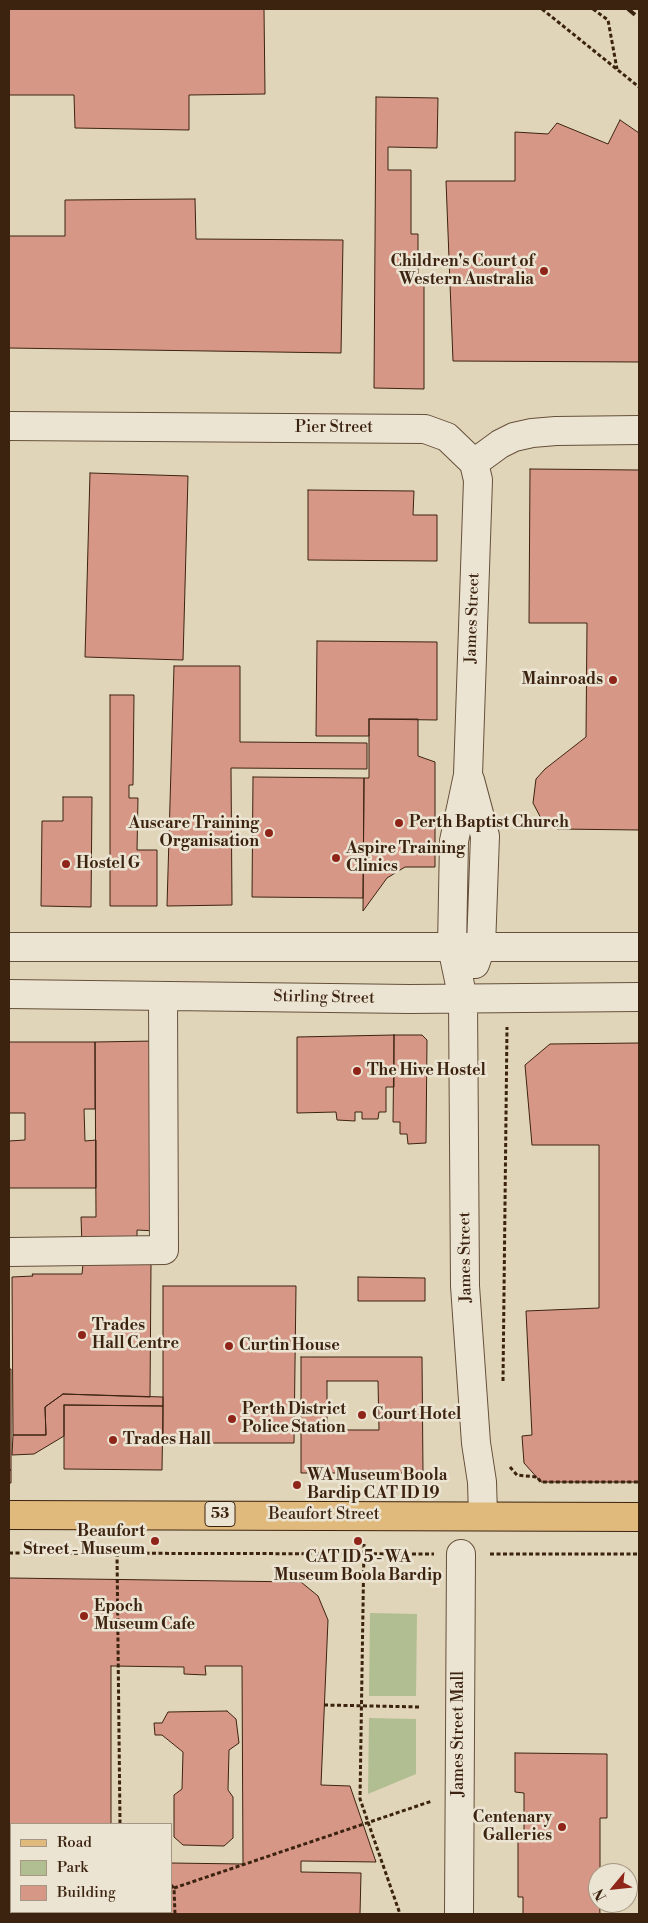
<!DOCTYPE html>
<style>
body{margin:0}
#map{position:relative;width:648px;height:1923px;overflow:hidden;background:#e1d5b9;font-family:"Libre Bodoni",serif}
canvas{display:block}
.frame{position:absolute;inset:0;border:10px solid #3c2310;pointer-events:none}
.legend{position:absolute;left:10px;top:1823px;width:162px;height:90px;box-sizing:border-box;background:#ece4d2;border:1px solid #a69784;margin:0;padding:6px 9px;list-style:none;font-size:15px;color:#3c2310}
.legend li{display:flex;align-items:center;gap:10px;height:25px}
.legend b{width:25px;border:1px solid #a69784}
.north{position:absolute;left:588px;top:1863px;width:50px;height:50px;box-sizing:border-box;background:#ece4d2;border:1px solid #a69784;border-radius:50%;rotate:242deg;font-size:14px;font-weight:700;line-height:20px;text-align:center;color:#3c2310}
.north::after{content:'';display:block;margin:auto;width:18px;height:22px;background:#8f2418;clip-path:polygon(50% 0,100% 100%,50% 72%,0 100%)}
</style>
<div id="map">
<canvas width="648" height="1923"></canvas>
<div class="frame"></div>
<ul class="legend">
<li><b style="height:6px;background:#e0ba7c"></b>Road</li>
<li><b style="height:14px;background:#b0be91"></b>Park</li>
<li><b style="height:14px;background:#d79787"></b>Building</li>
</ul>
<div class="north">N</div>
</div>
<script>
const ctx = document.querySelector('canvas').getContext('2d');
ctx.lineJoin = 'round';
function fillPath(path, color) {
  ctx.fillStyle = color;
  ctx.fill(path, 'evenodd');
}
function poly(rows) {
  const path = new Path2D();
  for (const r of rows) {
    path.moveTo(r[0], r[1]);
    for (let i = 2; i < r.length; i += 2) path.lineTo(r[i], r[i + 1]);
  }
  return path;
}
function strokePath(path, color, width, dash) {
  ctx.strokeStyle = color;
  ctx.lineWidth = width;
  ctx.lineCap = dash ? 'butt' : 'round';
  ctx.setLineDash(dash || []);
  ctx.stroke(path);
}
function write(font, color, halo, rows, align = 'center') {
  ctx.font = font + ' "Libre Bodoni",serif';
  ctx.lineWidth = 5;
  ctx.setLineDash([]);
  ctx.textBaseline = 'middle';
  ctx.strokeStyle = halo;
  ctx.fillStyle = color;
  for (const [text, x, y, turn = 0] of rows) {
    ctx.save();
    ctx.translate(x, y);
    ctx.rotate((+turn || 0) * Math.PI / 180);
    ctx.textAlign = isNaN(turn) ? turn : align;
    if (halo) ctx.strokeText(text, 0, 0);
    ctx.fillText(text, 0, 0);
    ctx.restore();
  }
}
fillPath(poly([
 [370,1613,417,1614,416,1696,369,1696],
 [369,1718,416,1719,416,1774,368,1794]
]), '#b0be91');
const building = poly([
 [9,9,264,9,265,94,189,95,189,130,75,128,74,95,9,95,9,9],
 [376,97,438,98,437,148,388,147,388,170,411,170,411,234,418,234,418,278,424,278,424,389,374,388,376,97],
 [620,120,639,133,639,362,453,361,446,181,515,181,515,132,548,134,557,123,608,144,620,120],
 [195,199,196,239,343,240,341,353,9,348,9,236,65,236,65,200,195,199],
 [530,469,639,470,639,830,558,829,544,824,533,803,536,779,545,769,586,737,587,623,529,623,530,469],
 [90,473,188,476,183,660,85,657,90,473],
 [308,490,414,491,413,515,437,515,437,561,308,560,308,490],
 [317,641,437,642,437,720,369,719,369,736,316,736,317,641],
 [174,666,240,666,240,742,367,743,367,769,231,768,232,905,167,906,174,666],
 [110,695,134,695,133,785,129,785,129,798,138,798,137,850,157,850,157,906,110,906,110,695],
 [369,719,418,719,418,756,435,762,435,867,405,867,387,878,363,911,364,778,369,778,369,719],
 [253,777,364,778,363,898,252,897,253,777],
 [63,797,92,797,91,907,41,906,42,821,63,821,63,797],
 [394,1035,394,1087,386,1087,386,1112,379,1112,378,1119,362,1119,362,1112,355,1112,355,1121,337,1120,336,1112,297,1113,297,1037,394,1035],
 [394,1035,422,1035,427,1040,426,1143,408,1144,407,1134,400,1134,400,1122,393,1122,394,1035],
 [155,1041,156,1231,137,1230,137,1246,82,1246,81,1217,96,1217,95,1042,155,1041],
 [9,1042,95,1042,95,1109,84,1109,85,1141,96,1140,96,1188,9,1188,9,1141,25,1140,25,1113,9,1113,9,1042],
 [639,1043,639,1482,541,1482,524,1463,522,1436,532,1435,526,1311,599,1308,599,1145,532,1145,525,1065,550,1044,639,1043],
 [83,1264,151,1264,150,1397,63,1394,45,1407,46,1435,13,1435,12,1277,33,1276,32,1274,82,1274,83,1264],
 [358,1277,425,1278,425,1301,358,1301,358,1277],
 [163,1286,296,1286,294,1443,163,1443,163,1286],
 [301,1357,422,1357,423,1473,301,1473,301,1357],
 [327,1381,378,1381,379,1430,327,1430,327,1381],
 [9,1369,11,1369,11,1470,9,1470,9,1369],
 [63,1394,163,1397,163,1406,64,1405,64,1436,34,1454,12,1455,13,1435,46,1435,45,1407,63,1394],
 [64,1405,163,1406,162,1470,64,1469,64,1405],
 [9,1470,11,1470,11,1483,9,1483,9,1470],
 [9,1578,301,1582,318,1596,328,1620,321,1785,350,1786,376,1862,301,1861,301,1872,361,1873,360,1914,9,1914,9,1578],
 [111,1666,184,1667,184,1674,206,1675,205,1666,242,1666,243,1864,171,1863,171,1912,11,1912,11,1824,111,1824,111,1666],
 [227,1711,236,1719,239,1743,229,1750,228,1790,233,1797,233,1838,224,1846,183,1845,174,1837,174,1795,182,1789,183,1752,162,1735,155,1735,154,1723,162,1723,168,1712,227,1711],
 [515,1753,607,1754,607,1818,600,1818,600,1873,598,1873,600,1914,523,1914,523,1897,518,1897,518,1837,524,1837,524,1793,515,1792,515,1753]
]);
fillPath(building, '#d79787');
strokePath(building, '#3c2310', 1);
const minor = poly([
 [9,426,425,429,447,437,474,463,478,480,468,775,454,841,452,947,463,999,465,1286,476,1443,482,1482,483,1515],
 [474,463,500,444,514,437,532,433,556,431,639,430],
 [470,780,485,836,481,947,475,964],
 [9,947,639,947],
 [9,994,410,999,639,997],
 [9,1252,164,1250,163,996],
 [459,1914,461,1554]
]);
const major = poly([
 [9,1515,639,1517]
]);
strokePath(minor, '#65503a', 30);
strokePath(major, '#3c2310', 30);
strokePath(poly([
 [542,9,639,87],
 [593,9,608,20,617,69],
 [503,1381,507,1027],
 [510,1467,517,1475,537,1477,541,1482,639,1482],
 [364,1544,360,1799,400,1914],
 [9,1553,434,1554],
 [117,1553,120,1824],
 [490,1554,639,1554],
 [324,1705,421,1707],
 [9,1843,11,1842],
 [171,1885,174,1888,175,1914],
 [174,1888,432,1801]
]), '#3c2310', 3, [4, 2.5]);
strokePath(minor, '#ece4d2', 28);
strokePath(major, '#e0ba7c', 28);
strokePath(poly([
 [628,9,639,18]
]), '#3c2310', 4, [9, 9]);
for (const [x, y, r, color] of [
 [544,271,5,"#8f2418"],
 [613,680,5,"#8f2418"],
 [399,823,5,"#8f2418"],
 [269,833,5,"#8f2418"],
 [336,858,5,"#8f2418"],
 [66,864,5,"#8f2418"],
 [357,1071,5,"#8f2418"],
 [82,1335,5,"#8f2418"],
 [229,1346,5,"#8f2418"],
 [362,1415,5,"#8f2418"],
 [232,1419,5,"#8f2418"],
 [113,1440,5,"#8f2418"],
 [297,1485,5,"#8f2418"],
 [155,1541,5,"#8f2418"],
 [358,1541,5,"#8f2418"],
 [84,1616,5,"#8f2418"],
 [562,1827,5,"#8f2418"]
]) {
  const dot = new Path2D();
  dot.arc(x, y, r, 0, 2 * Math.PI);
  ctx.fillStyle = color;
  ctx.fill(dot);
  strokePath(dot, '#ece4d2', 2);
}
for (const [x, y, w] of [
 [220,1514,30]
]) {
  const box = new Path2D();
  box.roundRect(x - w / 2, y - 12.5, w, 25, 4);
  ctx.fillStyle = '#ece4d2';
  ctx.fill(box);
  strokePath(box, '#3c2310', 1);
}
write('bold 15px', '#3c2310', null, [
 ["53",220,1514]
]);
write('bold 16px', '#3c2310', '#ece4d2', [
 ["Children's Court of",534,262,"right"],
 ["Western Australia",534,280,"right"],
 ["Mainroads",603,680,"right"],
 ["Perth Baptist Church",409,823],
 ["Auscare Training",259,824,"right"],
 ["Organisation",259,842,"right"],
 ["Aspire Training",346,849],
 ["Clinics",346,867],
 ["Hostel G",76,864],
 ["The Hive Hostel",367,1071],
 ["Trades",92,1326],
 ["Hall Centre",92,1344],
 ["Curtin House",239,1346],
 ["Perth District",242,1410],
 ["Police Station",242,1428],
 ["Court Hotel",372,1415],
 ["Trades Hall",123,1440],
 ["WA Museum Boola",307,1476],
 ["Bardip CAT ID 19",307,1494],
 ["Beaufort",145,1532,"right"],
 ["Street - Museum",145,1550,"right"],
 ["CAT ID 5 - WA",358,1558,"center"],
 ["Museum Boola Bardip",358,1576,"center"],
 ["Epoch",94,1607],
 ["Museum Cafe",94,1625],
 ["Centenary",552,1818,"right"],
 ["Galleries",552,1836,"right"]
], 'left');
write('16px', '#3c2310', '#ece4d2', [
 ["Pier Street",334,428],
 ["James Street",473,618,-88],
 ["Stirling Street",324,998,1],
 ["James Street",466,1257,-91],
 ["Beaufort Street",324,1515],
 ["James Street Mall",459,1734,-90]
]);
</script>
